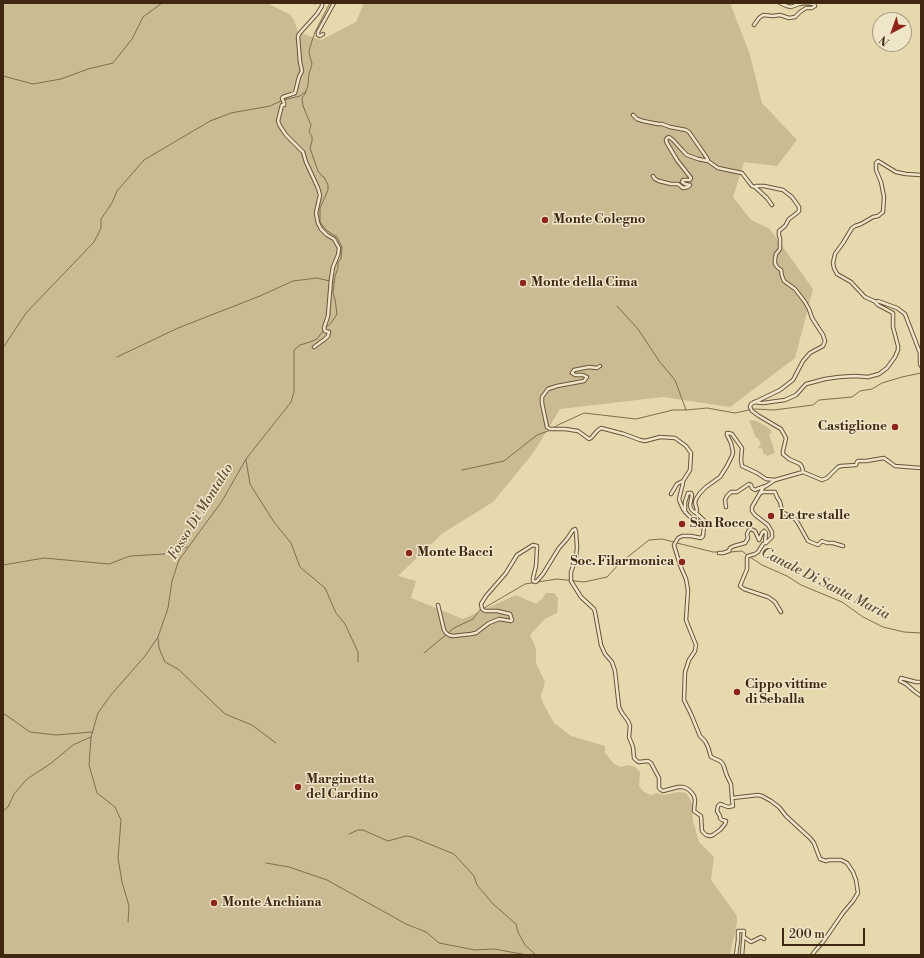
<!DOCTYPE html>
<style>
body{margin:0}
#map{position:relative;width:924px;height:958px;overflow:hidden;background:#e6d9ad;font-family:"Libre Bodoni",serif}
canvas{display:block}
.frame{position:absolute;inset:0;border:4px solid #3f2711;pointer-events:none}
.north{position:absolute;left:872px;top:12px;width:40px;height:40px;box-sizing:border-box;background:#efe6ca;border:1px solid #a99a80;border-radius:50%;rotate:221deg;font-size:11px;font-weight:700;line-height:16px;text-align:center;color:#3f2711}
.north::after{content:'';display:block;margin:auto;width:14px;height:18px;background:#8f2418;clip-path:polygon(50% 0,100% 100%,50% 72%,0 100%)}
.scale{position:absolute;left:782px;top:928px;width:83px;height:18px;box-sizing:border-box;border:2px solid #3f2711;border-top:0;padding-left:5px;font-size:12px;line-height:14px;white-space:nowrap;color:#3f2711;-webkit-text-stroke:3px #efe6ca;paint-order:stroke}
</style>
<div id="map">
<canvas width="924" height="958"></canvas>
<div class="frame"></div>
<div class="north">N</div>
<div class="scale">200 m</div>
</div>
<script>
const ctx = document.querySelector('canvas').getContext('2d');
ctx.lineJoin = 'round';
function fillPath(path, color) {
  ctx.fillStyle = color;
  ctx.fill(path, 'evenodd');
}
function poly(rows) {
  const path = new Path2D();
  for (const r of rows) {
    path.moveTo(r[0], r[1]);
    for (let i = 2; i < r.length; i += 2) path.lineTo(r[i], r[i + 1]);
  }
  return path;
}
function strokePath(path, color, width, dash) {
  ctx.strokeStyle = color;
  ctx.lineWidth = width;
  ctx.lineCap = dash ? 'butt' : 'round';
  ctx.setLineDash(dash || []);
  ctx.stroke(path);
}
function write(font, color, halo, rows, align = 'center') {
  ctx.font = font + ' "Libre Bodoni",serif';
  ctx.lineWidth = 3;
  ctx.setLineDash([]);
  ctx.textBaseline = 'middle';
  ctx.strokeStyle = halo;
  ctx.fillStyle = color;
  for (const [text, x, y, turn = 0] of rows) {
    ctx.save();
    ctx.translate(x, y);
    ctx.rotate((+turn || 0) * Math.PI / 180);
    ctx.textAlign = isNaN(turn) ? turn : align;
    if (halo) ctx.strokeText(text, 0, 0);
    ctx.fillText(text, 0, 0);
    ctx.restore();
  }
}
fillPath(poly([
 [3,3,267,3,289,14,294,20,298,32,321,40,356,22,364,3,730,3,750,55,762,103,797,140,777,166,744,162,733,197,751,220,770,229,813,289,795,358,730,407,663,397,560,409,534,452,493,502,443,533,398,576,416,581,411,598,463,619,516,595,536,604,542,599,546,593,554,593,558,598,557,613,545,619,530,635,536,649,536,663,545,682,541,696,543,703,554,723,571,736,605,746,605,753,614,764,621,767,628,765,635,767,640,772,639,786,644,792,651,795,657,793,664,795,678,792,686,793,690,799,692,804,693,821,699,842,714,857,711,880,737,916,737,923,730,955,3,955],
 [749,420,757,421,764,425,770,429,772,433,769,434,775,453,767,456,766,454,764,455,762,448,759,449,758,446,761,445,758,438,756,438]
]), '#cabb92');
strokePath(poly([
 [311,3,315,4,317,3],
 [3,76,33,84,61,79,88,69,113,63,132,39,143,17,162,3],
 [284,100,300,96,305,92],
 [617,306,638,329,659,361,675,380,686,410],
 [325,328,331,323,337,314,335,299,333,293,335,276,338,268,338,262,341,259,342,247,337,237,326,230,320,222,320,208,328,190,328,185,324,177,322,176,318,171,310,148,312,141,312,136,309,132,311,125,303,106,302,98,305,94,308,85,309,74,312,64,309,53,310,47,315,32,330,3],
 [3,348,26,313,94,242,101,228,101,219,112,203,117,191,144,160,210,121,231,113,270,106,281,101],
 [117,357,178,328,260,296,293,281,317,278,334,282],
 [754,409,774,410,813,405,819,400,852,397,860,391,872,389,882,383,902,377,921,373],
 [553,428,560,424,584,413,636,419,673,410,686,410,707,408,735,413,749,410],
 [246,460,250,484,274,522,291,543,300,567,325,588,336,613,345,624,358,652,358,662],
 [462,470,504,461,537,435,551,430],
 [677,543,713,552,719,552],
 [730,552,742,551,747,555],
 [750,557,762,565,787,576,801,585,842,602,863,617,883,627,904,632,921,633],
 [3,565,44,558,109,564,130,556,164,554,187,547],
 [158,638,159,648,165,662,178,669,225,714,252,725,276,743],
 [424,653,454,628,473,619,479,611,525,584,557,579,584,582,607,577,620,563,649,540,662,539,674,542],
 [3,714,6,715,30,732,56,735,92,732],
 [3,811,8,807,14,794,27,779,50,764,73,745,91,737],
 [349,834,358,830,363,830,388,841,406,836,412,837,454,854,474,876,477,885,493,904,516,924,518,932,525,945,536,955],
 [266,863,289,867,327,880,406,924,426,932,439,943,475,950,494,949,527,955],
 [128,922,129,906,122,882,118,858,121,820,115,807,97,793,89,765,91,737,98,713,110,696,145,656,158,637,168,608,172,581,179,560,222,501,246,459,291,402,294,392,294,350,300,345,310,342,317,339,323,331]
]), '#816d4f', 1);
const minor = poly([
 [754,25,759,18,763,15,773,16,780,15,789,18,795,17,800,12,806,8,812,8,815,6,814,4,806,3,799,4,791,7,787,6,780,3],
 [323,34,320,36,318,35,318,32,334,3],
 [633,115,637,119,643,121,658,124,662,124,670,127,686,130,689,132,705,155,708,160],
 [653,176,655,179,659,181,671,184,678,184,683,188,688,187,690,185,685,184,682,182,683,180,690,180,691,178,677,160,667,143,666,140,667,138,669,137,673,140,683,151,687,155,698,159,708,161,718,168,742,173,745,177,752,186,755,187],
 [876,302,865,297,851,282,837,274,834,268,833,263,835,254,843,243,852,228,855,226,861,224,873,217,878,216,883,212,884,197,881,182,876,170,876,163,878,161,896,172,906,174,921,175],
 [314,347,325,339,328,336,329,332,325,331,324,328,328,316,331,279,333,267,338,255,339,248,334,239,327,235,321,229,318,223,316,213,320,195,318,188,306,162,303,152,286,135,280,126,278,121,282,105,284,105,284,103,282,98,283,97,295,93,299,77,302,71,300,62,298,37,299,34,317,14,322,6,322,3],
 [600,366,597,368,589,367,574,370,572,373,575,375,583,375,587,377,584,381,557,386,548,389,542,397,542,403,547,427,550,429,565,429,578,431,589,439,591,438,597,431,601,428,624,434,640,440,645,441,660,437,675,438,686,446,691,453,690,470,683,481,683,483,679,499,680,502,683,509,688,515,694,520,702,523,704,526,703,536,701,538,691,536,682,536,678,538,674,545,680,565,686,579,688,590,686,620,696,645,695,651,689,660,685,672,684,700,691,714,700,736,705,741,708,747,711,757,720,761,723,764,727,776,731,784,732,798,758,795,762,796,771,801,779,807,786,816,810,838,814,843,820,859,826,861,829,860,841,860,847,863,853,872,856,880,858,893,853,901,843,913,823,942,815,951,812,955],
 [754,402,763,403,785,400,796,395,806,384,810,383,825,379,839,377,855,376,868,377,879,374,887,368,895,357,898,350,898,346,893,327,893,313,878,305,876,303,876,302,878,301,897,308,905,314,920,353,920,364,921,366],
 [803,472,822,480,827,478,838,467,841,466,856,465,857,462,858,461,866,461,884,458,895,466,921,468],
 [761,493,763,492,775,492,777,497,780,502,782,510,784,513,795,519,798,523,808,541,818,545,822,541,827,543,833,543,843,546],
 [671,494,677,484,683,481],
 [726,507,725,500,727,496,731,492,737,492,749,484,751,485,752,488,755,490,757,489,766,486,775,480,803,472,802,467,800,464,789,459,783,454,783,451,786,438,781,429,759,416,752,411,750,407,751,404,780,390,793,380,803,361,810,353,823,346,825,341,823,335,812,318,809,309,805,302,795,289,784,281,782,276,781,270,778,268,775,264,775,259,776,254,780,249,780,238,779,236,779,231,785,226,789,219,797,213,799,211,799,207,792,197,783,190,764,186,756,186,755,187,767,198,772,205],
 [685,512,685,502,688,493,691,493,692,495,690,505,691,509,694,512,696,512,697,510,695,503,696,499,700,493,706,487,720,477,727,466,732,456,733,452,731,443,727,435,727,433,728,433,732,434,742,448,741,460,742,466,757,473,766,479,775,480],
 [695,512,710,526],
 [765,543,763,544,758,552,755,554,748,556,747,558,747,569,740,586,744,589,768,597,771,599,775,602,781,612],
 [719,553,723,553,729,551,730,548,734,546,745,543,748,538,747,534,749,530,751,529,755,531,759,540,762,533,764,531,766,533,765,543,766,543,772,537,772,532,768,525,755,515,752,511,752,507,763,488],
 [438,605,444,630,446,633,449,635,453,636,471,634,476,633,489,623,499,619,511,621,512,620,510,614,497,611,485,611,482,609,481,604,486,596,506,573,517,555,533,545,537,546,537,548,536,566,533,578,533,581,536,582,543,574,559,548,567,539,573,530,575,529,576,532,577,547,576,558,571,572,571,581,581,597,594,609,595,612,601,645,605,654,612,662,615,671,619,707,622,713,628,721,630,726,629,737,633,747,634,758,637,761,639,762,648,761,651,763,659,778,659,788,661,790,663,791,678,787,683,787,688,789,692,793,694,796,695,800,694,811,701,816,702,831,706,835,710,836,713,835,720,830,725,824,726,821,722,820,720,818,720,816,717,811,718,806,720,804,723,805,728,807,733,806,732,798],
 [921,682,916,682,901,678,900,681,906,684,914,691,921,696],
 [744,937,751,942,761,937,764,939],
 [736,955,738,940,738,931,744,931,742,955]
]);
strokePath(minor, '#695438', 4.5);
strokePath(minor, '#efe6ca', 2.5);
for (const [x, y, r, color] of [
 [545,220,4,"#8f2418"],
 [523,283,4,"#8f2418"],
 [895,427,4,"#8f2418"],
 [771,516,4,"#8f2418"],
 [682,524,4,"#8f2418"],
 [409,553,4,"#8f2418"],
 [682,562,4,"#8f2418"],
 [737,692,4,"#8f2418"],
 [298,787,4,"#8f2418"],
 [214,903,4,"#8f2418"]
]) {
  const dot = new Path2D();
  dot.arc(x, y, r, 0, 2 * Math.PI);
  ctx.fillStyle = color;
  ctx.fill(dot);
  strokePath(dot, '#efe6ca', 1.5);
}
write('bold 13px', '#3f2711', '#efe6ca', [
 ["Monte Colegno",553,220],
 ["Monte della Cima",531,283],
 ["Castiglione",887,427,"right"],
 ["Le tre stalle",779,516],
 ["San Rocco",690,524],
 ["Monte Bacci",417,553],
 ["Soc. Filarmonica",674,562,"right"],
 ["Cippo vittime",745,685],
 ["di Seballa",745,700],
 ["Marginetta",306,780],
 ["del Cardino",306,795],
 ["Monte Anchiana",222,903]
], 'left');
write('italic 14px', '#604a30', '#efe6ca', [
 ["Fosso Di Montalto",201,512,-58],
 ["Canale Di Santa Maria",825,584,27]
]);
</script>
